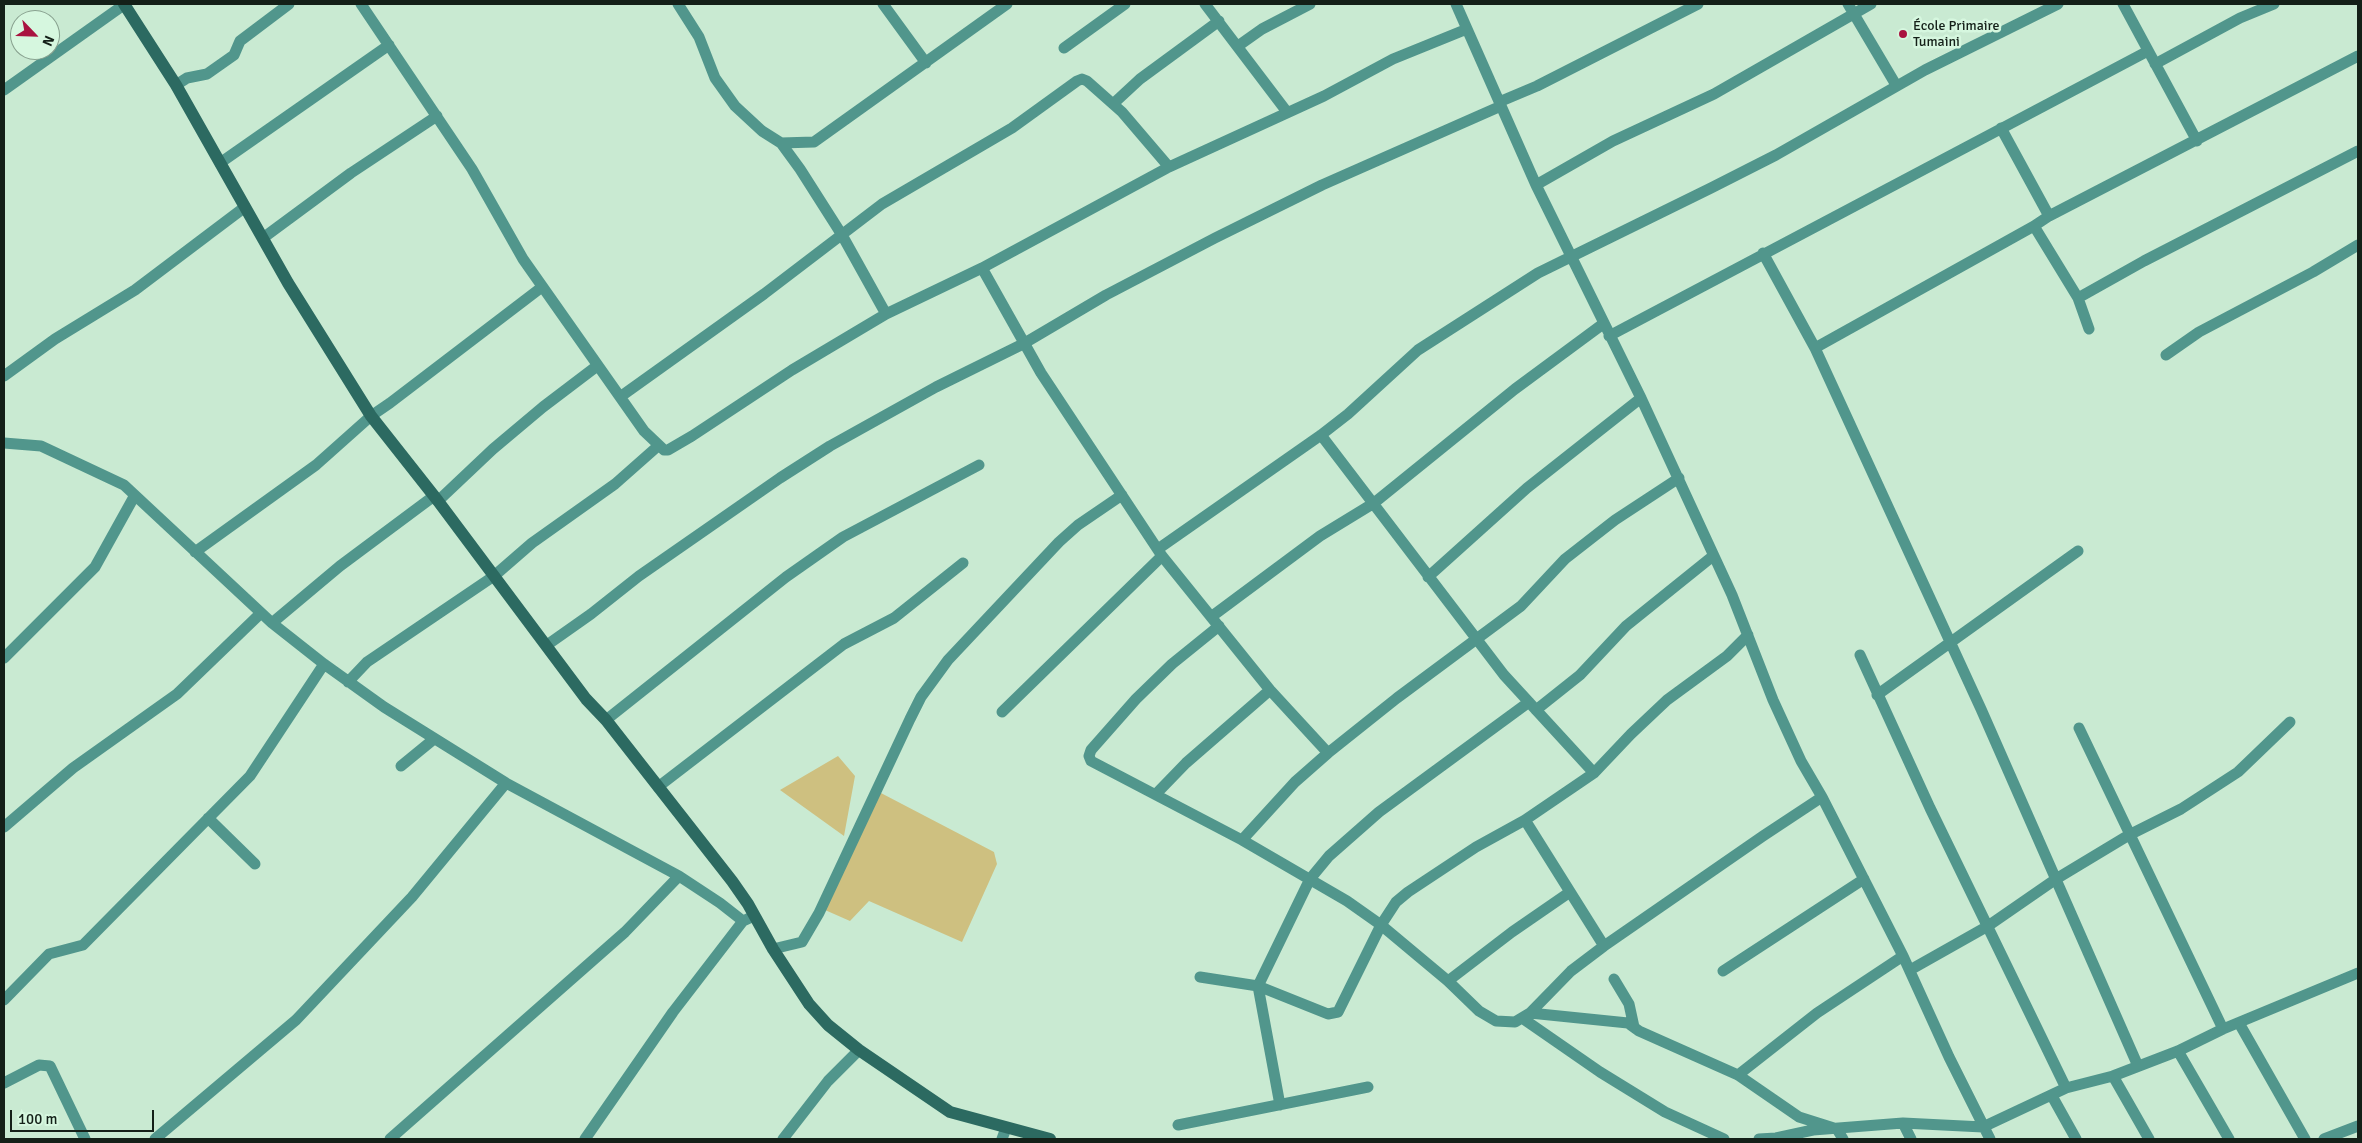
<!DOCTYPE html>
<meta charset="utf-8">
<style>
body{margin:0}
#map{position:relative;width:2362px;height:1143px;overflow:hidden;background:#c9ead2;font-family:Signika,sans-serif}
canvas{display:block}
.frame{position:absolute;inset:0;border:5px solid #142018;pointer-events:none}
.north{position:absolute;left:10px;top:10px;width:50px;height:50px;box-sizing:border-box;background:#d6f7df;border:1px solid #88a18f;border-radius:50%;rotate:114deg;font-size:14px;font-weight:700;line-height:20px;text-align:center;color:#142018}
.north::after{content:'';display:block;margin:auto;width:18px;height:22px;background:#a91340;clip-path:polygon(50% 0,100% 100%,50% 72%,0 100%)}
.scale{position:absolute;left:10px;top:1110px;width:144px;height:22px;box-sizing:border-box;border:2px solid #142018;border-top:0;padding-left:6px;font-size:15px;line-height:18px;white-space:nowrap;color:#142018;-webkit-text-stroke:4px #d6f7df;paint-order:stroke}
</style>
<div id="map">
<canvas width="2362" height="1143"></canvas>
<div class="frame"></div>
<div class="north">N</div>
<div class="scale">100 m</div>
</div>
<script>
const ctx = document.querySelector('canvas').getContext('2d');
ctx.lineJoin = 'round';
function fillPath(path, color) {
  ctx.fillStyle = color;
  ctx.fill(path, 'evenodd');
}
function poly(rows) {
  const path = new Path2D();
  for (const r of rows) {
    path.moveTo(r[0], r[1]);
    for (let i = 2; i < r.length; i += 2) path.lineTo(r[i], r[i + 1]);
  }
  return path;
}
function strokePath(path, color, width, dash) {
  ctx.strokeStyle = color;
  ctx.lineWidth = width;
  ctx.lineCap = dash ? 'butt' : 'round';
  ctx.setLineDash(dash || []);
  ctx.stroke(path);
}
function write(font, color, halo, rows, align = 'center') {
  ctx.font = font + ' Signika,sans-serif';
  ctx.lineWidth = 5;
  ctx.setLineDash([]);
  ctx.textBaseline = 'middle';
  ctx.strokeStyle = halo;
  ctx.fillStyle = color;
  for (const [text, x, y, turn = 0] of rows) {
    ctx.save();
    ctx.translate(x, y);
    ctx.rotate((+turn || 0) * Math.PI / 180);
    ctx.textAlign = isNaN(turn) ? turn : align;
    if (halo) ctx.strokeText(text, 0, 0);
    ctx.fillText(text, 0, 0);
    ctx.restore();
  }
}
fillPath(poly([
 [838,756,855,776,844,836,780,790],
 [879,792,994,852,997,864,962,942,869,901,850,921,825,910]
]), '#cec080');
strokePath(poly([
 [361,4,472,169,523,259,644,431,664,450,668,450,692,436,792,370,886,314],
 [678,4,699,37,715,78,735,106,762,131,781,143,800,169,842,235,886,314,982,268,1169,167,1324,96,1393,59,1467,29],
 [883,4,926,63],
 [1205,4,1287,112],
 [1456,4,1536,185,1641,398,1732,595,1773,700,1801,761,1822,797,1903,956,1949,1057,1990,1139],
 [1848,4,1896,85],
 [2123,4,2197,141],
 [1238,46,1262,29,1310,4],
 [1064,48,1125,4],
 [2155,64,2240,18,2274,4],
 [176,85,187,78,207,74,234,55,240,41,289,4],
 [4,90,125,4],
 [1499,102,1537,86,1698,4],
 [1113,104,1140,79,1219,21],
 [2001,128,2049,216],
 [781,143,814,142,1007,4],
 [220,163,389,45],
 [1536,185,1613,141,1714,94,1871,4],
 [2034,226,2078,298,2089,329],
 [263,238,351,173,437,116],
 [1763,253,1815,348,1981,709,2138,1066],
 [982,268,1041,373,1162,556,1270,690,1328,753],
 [2078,298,2144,261,2358,151],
 [1609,336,2148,51],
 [1815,348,2034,226,2049,216,2358,56],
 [2166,355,2199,332,2313,272,2358,245],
 [4,376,55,339,135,290,245,207],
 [620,397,764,294,882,204,1012,128,1077,81,1082,79,1087,81,1122,112,1169,167],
 [1321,435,1504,675,1594,773],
 [4,443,41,446,124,485,272,623,324,664,384,707,506,783,679,876,720,903,743,921,754,916],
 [438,501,493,449,543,407,597,366],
 [1158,549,1321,435,1348,414,1418,350,1538,273,1711,188,1776,155,1925,70,2058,4],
 [195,552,316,465,371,416,390,403,542,287],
 [1428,577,1527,488,1641,398],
 [1211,617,1320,536,1374,503,1515,389,1603,324],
 [272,623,340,566,434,496],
 [1219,626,1172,664,1136,699,1091,750,1089,756,1091,761,1242,840,1347,901,1381,925,1448,981,1479,1011,1496,1021,1515,1022,1530,1013,1571,971,1604,946,1763,836,1822,797],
 [547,645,591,614,639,576,780,478,830,446,936,387,1023,344,1106,295,1215,238,1322,185,1501,106],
 [1860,655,1930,808,2066,1088],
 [4,658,95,567,135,495],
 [348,682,367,662,494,576,532,543,615,484,658,446],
 [1877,695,2078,551],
 [1536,710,1580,675,1626,626,1713,556],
 [1002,712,1162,556],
 [606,720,786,577,843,537,979,465],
 [2079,728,2223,1029],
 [401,766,434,739],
 [658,787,844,644,894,618,963,563],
 [1156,794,1186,763,1270,690],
 [208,818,255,864],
 [1525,820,1604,946],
 [4,827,73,768,177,694,261,613],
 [1242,840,1295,782,1328,753,1397,698,1521,606,1565,559,1615,520,1679,478],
 [773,949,802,942,819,913,910,719,921,697,948,660,1059,542,1078,525,1122,495],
 [1910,970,1988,926,2056,879,2129,835,2181,809,2238,772,2290,722],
 [1723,971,1864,879],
 [1200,977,1258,986,1328,1014,1338,1012,1381,925,1396,902,1408,892,1476,847,1525,820,1594,773,1631,734,1667,700,1727,656,1748,635],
 [1614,979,1629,1004,1634,1027],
 [1448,981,1512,932,1570,892],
 [4,1000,49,954,83,945,250,776,324,664],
 [1530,1013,1628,1023,1639,1031,1738,1075,1799,1117,1837,1129,1843,1139],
 [1522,1018,1600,1072,1665,1112,1724,1139],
 [2239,1023,2305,1139],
 [2178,1051,2229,1139],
 [1738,1075,1817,1013,1903,956],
 [2113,1076,2149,1139],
 [4,1083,39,1065,50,1066,85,1139],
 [2052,1096,2076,1139],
 [1280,1105,1258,986,1310,879,1329,856,1379,812,1529,702],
 [1903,1123,1911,1139],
 [1178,1125,1368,1087],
 [155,1139,296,1020,412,897,506,783],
 [390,1139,625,932,679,876],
 [585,1139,673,1012,743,921],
 [783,1139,828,1081,859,1050],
 [1002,1139,1006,1128],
 [1759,1139,1776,1138,1813,1130,1903,1123,1983,1127,2066,1088,2113,1076,2178,1051,2223,1029,2358,973],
 [2324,1139,2358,1126]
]), '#51968c', 11);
strokePath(poly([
 [124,4,176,85,288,283,371,416,438,501,586,699,606,720,732,881,748,904,773,949,809,1004,828,1025,859,1050,950,1112,1050,1139]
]), '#2c6a61', 12);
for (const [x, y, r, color] of [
 [1903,34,5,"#a91340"]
]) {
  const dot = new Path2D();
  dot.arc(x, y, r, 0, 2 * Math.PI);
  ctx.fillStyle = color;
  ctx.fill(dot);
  strokePath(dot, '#d6f7df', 2);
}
write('14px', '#142018', '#d6f7df', [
 ["École Primaire",1913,26],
 ["Tumaini",1913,42]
], 'left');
</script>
